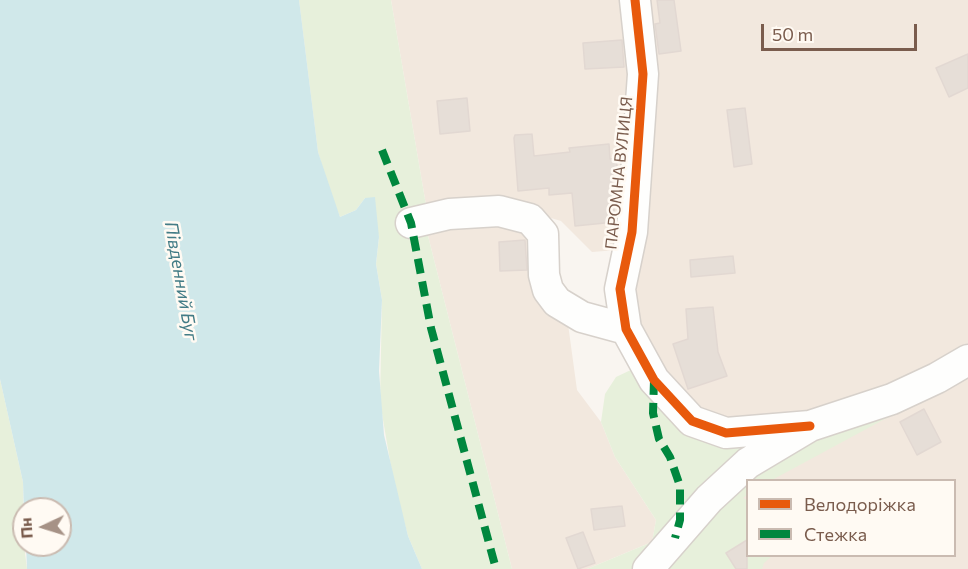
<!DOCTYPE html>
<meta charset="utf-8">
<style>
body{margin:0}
#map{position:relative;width:968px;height:569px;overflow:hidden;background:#f9f5f0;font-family:Commissioner,sans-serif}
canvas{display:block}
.legend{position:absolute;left:746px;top:479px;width:210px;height:78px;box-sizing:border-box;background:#fffaf3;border:2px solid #cabbb1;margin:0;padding:8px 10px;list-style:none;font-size:18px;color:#7a5c4d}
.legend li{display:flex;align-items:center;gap:12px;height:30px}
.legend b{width:30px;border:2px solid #cabbb1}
.north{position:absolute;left:12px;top:497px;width:60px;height:60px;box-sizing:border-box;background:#fffaf3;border:2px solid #cabbb1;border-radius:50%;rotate:266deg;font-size:16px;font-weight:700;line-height:24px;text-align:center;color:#7a5c4d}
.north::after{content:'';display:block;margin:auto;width:21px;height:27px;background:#a69286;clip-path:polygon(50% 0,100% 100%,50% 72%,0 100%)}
.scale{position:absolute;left:761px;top:24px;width:156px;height:27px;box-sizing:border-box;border:3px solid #7a5c4d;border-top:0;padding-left:8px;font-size:18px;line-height:21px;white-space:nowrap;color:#7a5c4d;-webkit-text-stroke:4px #fffaf3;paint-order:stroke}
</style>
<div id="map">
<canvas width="968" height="569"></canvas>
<ul class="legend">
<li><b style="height:8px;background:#e8590c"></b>Велодоріжка</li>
<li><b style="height:8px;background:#00873e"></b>Стежка</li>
</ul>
<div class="north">Пн</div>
<div class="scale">50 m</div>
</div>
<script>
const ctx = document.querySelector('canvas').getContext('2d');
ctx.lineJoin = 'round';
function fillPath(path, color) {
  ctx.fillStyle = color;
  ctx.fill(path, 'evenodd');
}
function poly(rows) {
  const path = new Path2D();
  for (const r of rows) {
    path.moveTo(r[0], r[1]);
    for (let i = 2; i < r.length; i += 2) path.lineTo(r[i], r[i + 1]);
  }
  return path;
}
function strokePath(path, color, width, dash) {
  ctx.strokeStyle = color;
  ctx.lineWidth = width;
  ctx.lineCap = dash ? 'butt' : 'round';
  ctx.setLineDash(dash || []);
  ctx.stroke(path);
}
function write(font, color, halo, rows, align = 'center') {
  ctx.font = font + ' Commissioner,sans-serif';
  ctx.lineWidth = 5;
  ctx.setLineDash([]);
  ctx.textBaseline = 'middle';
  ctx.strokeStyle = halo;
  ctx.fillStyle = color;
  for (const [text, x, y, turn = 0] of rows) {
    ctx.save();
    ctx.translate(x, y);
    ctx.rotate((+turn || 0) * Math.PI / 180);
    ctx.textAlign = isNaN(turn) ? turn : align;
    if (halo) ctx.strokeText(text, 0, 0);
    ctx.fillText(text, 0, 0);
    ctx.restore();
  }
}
fillPath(poly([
 [391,0,628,0,633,31,617,250,592,252,561,221,521,209,427,211],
 [642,0,968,0,968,347,946,361,824,412,712,423,664,380,634,311],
 [526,220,568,324,577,390,601,422,615,457,656,520,652,542,587,569,512,569,425,224],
 [968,367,968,569,653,569,738,480],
 [748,480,954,480,954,556,748,556]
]), '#f2e8de');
fillPath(poly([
 [299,0,391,0,427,211,425,224,512,569,422,569,408,536,394,484,380,402,382,300,376,264,379,237,365,198,356,210,340,217,329,190,318,152],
 [635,368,698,434,905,400,920,403,883,420,772,480,748,480,747,495,743,498,747,500,748,556,772,556,764,563,762,569,587,569,652,542,656,520,615,457,601,422,605,394,616,377],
 [0,379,23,482,24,545,27,569,0,569]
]), '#e7f0db');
fillPath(poly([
 [0,0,299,0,318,152,340,217,356,210,365,198,375,197,379,237,376,264,382,300,379,371,384,435,408,536,422,569,27,569,26,545,60,545,60,509,24,509,24,516,23,482,0,379]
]), '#d0e8ea');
const building = poly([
 [657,0,674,0,681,51,659,54,655,24,660,23,657,0],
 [622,40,624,67,585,69,583,43,622,40],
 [968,54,968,88,949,97,936,68,968,54],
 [467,98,470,131,440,134,437,101,467,98],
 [745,108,752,164,734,167,727,110,745,108],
 [532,134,534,156,570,152,569,148,609,144,610,159,616,158,618,174,611,174,615,222,575,226,572,193,549,195,549,188,518,191,514,138,515,135,532,134],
 [525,240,527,270,500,271,499,242,525,240],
 [733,256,735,273,691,277,690,260,733,256],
 [713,307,718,352,727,376,688,389,673,344,688,339,686,309,713,307],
 [924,409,941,442,917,455,900,422,924,409],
 [622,506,625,526,594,530,591,509,622,506],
 [583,532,595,563,578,569,566,538,583,532],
 [747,540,747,569,736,569,726,553,747,540]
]);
fillPath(building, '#e6ded7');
strokePath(building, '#e2d8d2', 1.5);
const minor = poly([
 [635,0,643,74,632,232,620,289,626,329,654,380,692,421,726,433,810,426],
 [411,223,449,214,499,211,530,219,543,234,544,275,548,290,557,302,582,317,626,329],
 [648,569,709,499,748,463,810,426,892,399,937,378,968,360]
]);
strokePath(minor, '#d7d1cb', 33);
strokePath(minor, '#fefefd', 30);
strokePath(poly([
 [382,150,411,223,431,328,496,569],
 [654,380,653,413,659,439,670,457,680,486,680,520,675,538]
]), '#00873e', 8, [15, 8]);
strokePath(poly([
 [635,0,643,74,632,232,620,289,626,329,654,380,692,421,726,433,810,426]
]), '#e8590c', 9);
write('16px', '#7a5c4d', '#fffaf3', [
 ["ПАРОМНА ВУЛИЦЯ",619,173,-84]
]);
write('italic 18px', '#437c86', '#fffaf3', [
 ["Південний Буг",181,281,80]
]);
</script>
